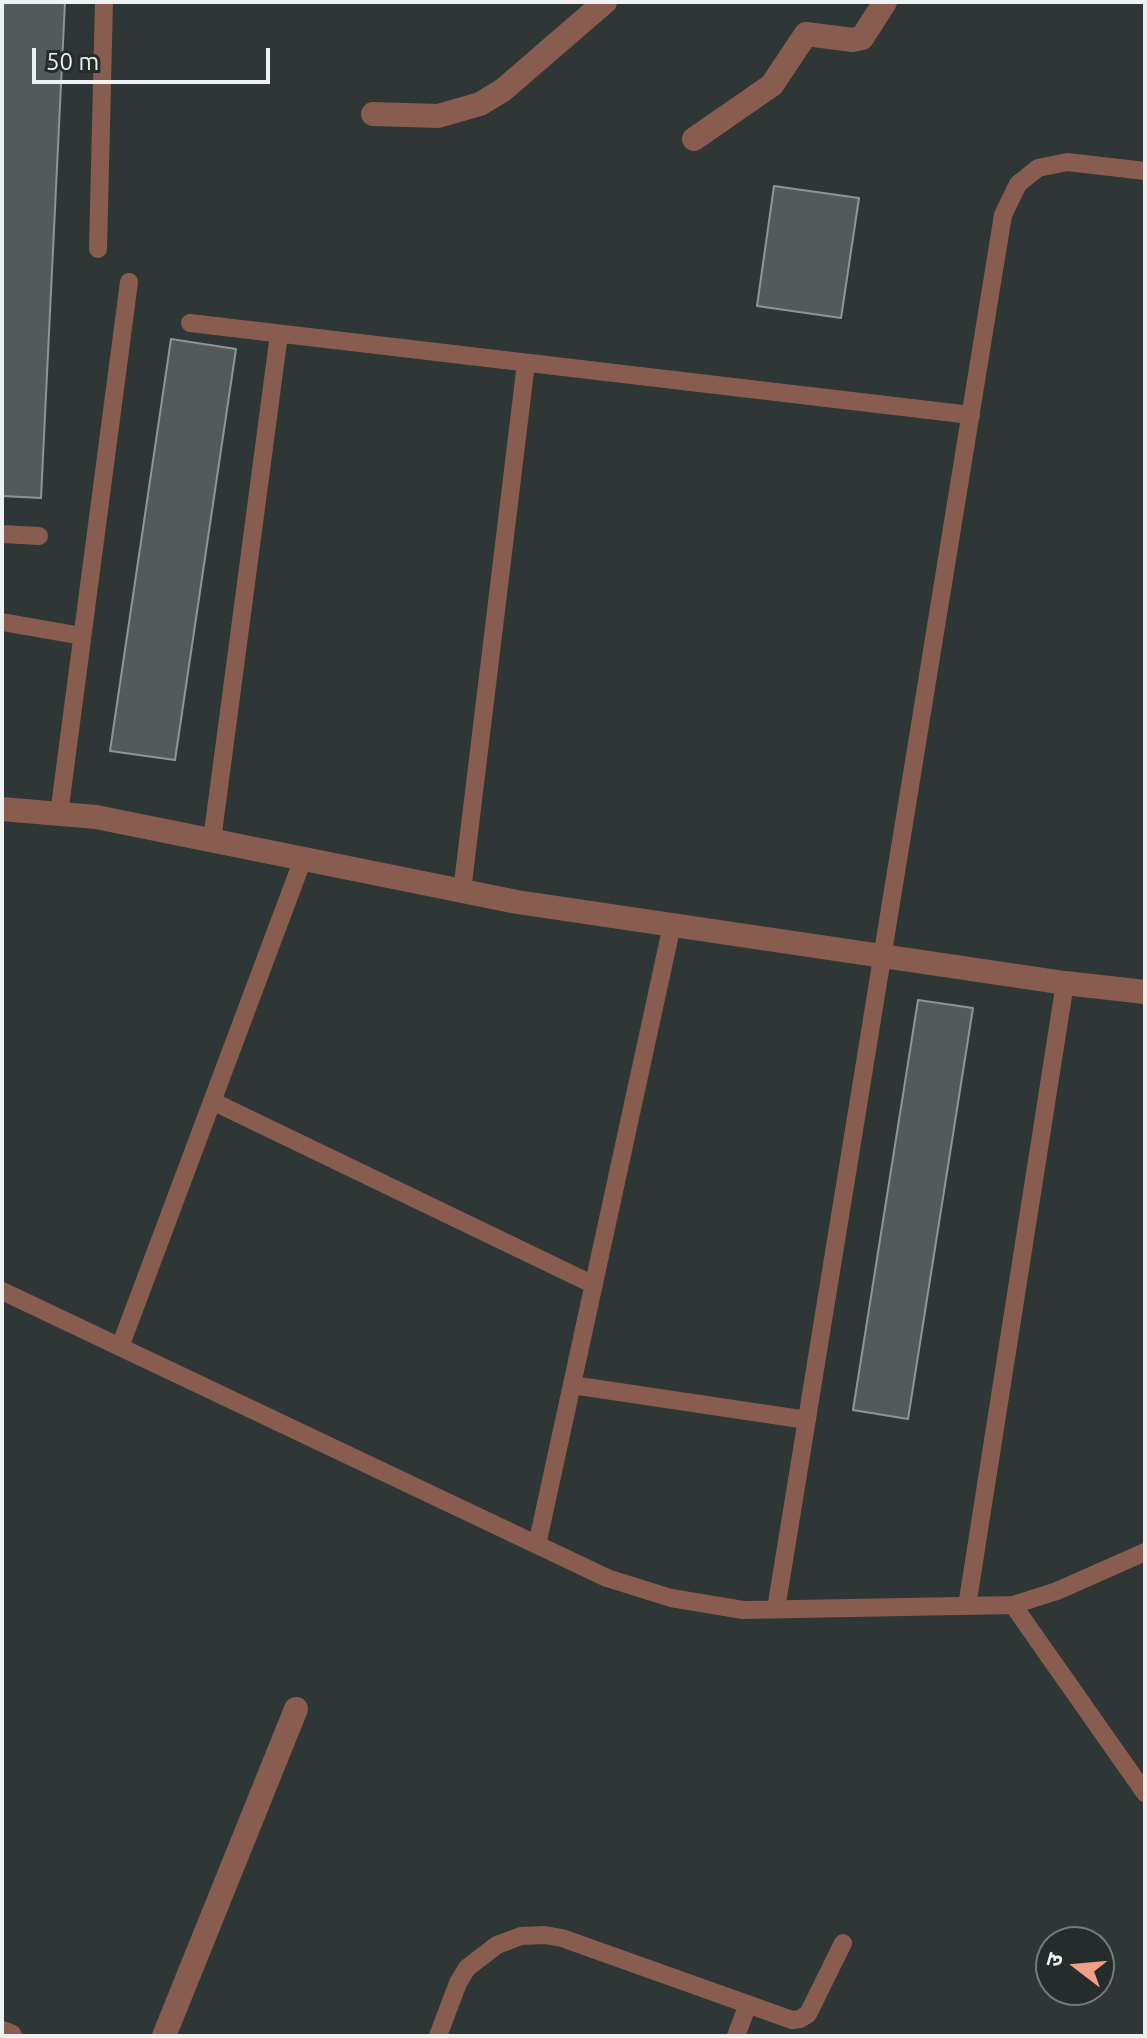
<!DOCTYPE html>
<meta charset="utf-8">
<style>
body{margin:0}
#map{position:relative;width:1147px;height:2038px;overflow:hidden;background:#2f3636;font-family:Ubuntu,"Noto Sans Devanagari",sans-serif}
canvas{display:block}
.frame{position:absolute;inset:0;border:4px solid #edf1f1;pointer-events:none}
.north{position:absolute;left:1035px;top:1926px;width:80px;height:80px;box-sizing:border-box;background:#252c2c;border:2px solid #757b7b;border-radius:50%;rotate:286deg;font-size:22px;font-weight:700;line-height:32px;text-align:center;color:#edf1f1}
.north::after{content:'';display:block;margin:auto;width:28px;height:36px;background:#f39f85;clip-path:polygon(50% 0,100% 100%,50% 72%,0 100%)}
.scale{position:absolute;left:32px;top:48px;width:238px;height:36px;box-sizing:border-box;border:4px solid #edf1f1;border-top:0;padding-left:10px;font-size:24px;line-height:28px;white-space:nowrap;color:#edf1f1;-webkit-text-stroke:6px #252c2c;paint-order:stroke}
</style>
<div id="map">
<canvas width="1147" height="2038"></canvas>
<div class="frame"></div>
<div class="north">उ</div>
<div class="scale">50 m</div>
</div>
<script>
const ctx = document.querySelector('canvas').getContext('2d');
ctx.lineJoin = 'round';
function fillPath(path, color) {
  ctx.fillStyle = color;
  ctx.fill(path, 'evenodd');
}
function poly(rows) {
  const path = new Path2D();
  for (const r of rows) {
    path.moveTo(r[0], r[1]);
    for (let i = 2; i < r.length; i += 2) path.lineTo(r[i], r[i + 1]);
  }
  return path;
}
function strokePath(path, color, width, dash) {
  ctx.strokeStyle = color;
  ctx.lineWidth = width;
  ctx.lineCap = dash ? 'butt' : 'round';
  ctx.setLineDash(dash || []);
  ctx.stroke(path);
}
const building = poly([
 [2,2,65,2,41,498,2,496,2,2],
 [774,186,859,198,841,318,757,306,774,186],
 [171,339,236,349,175,760,110,751,171,339],
 [918,1000,973,1008,908,1419,853,1410,918,1000]
]);
fillPath(building, '#535a5b');
strokePath(building, '#8d9595', 2);
strokePath(poly([
 [98,249,104,2],
 [190,323,971,415],
 [2,534,39,536],
 [2,622,82,636],
 [59,814,129,282],
 [212,840,279,334],
 [462,891,526,363],
 [212,1101,594,1285],
 [2,1291,607,1578,671,1598,743,1610,1013,1605,1057,1591,1145,1552],
 [120,1347,303,859],
 [572,1385,807,1420],
 [537,1545,672,925],
 [1013,1605,1145,1793],
 [967,1606,1065,983],
 [776,1609,1003,215,1018,184,1038,168,1067,162,1145,171],
 [438,2036,458,1983,467,1968,497,1945,521,1936,545,1935,562,1938,792,2020,800,2019,808,2014,843,1943],
 [736,2036,748,2004]
]), '#885c4e', 18);
strokePath(poly([
 [373,114,438,116,480,104,503,90,605,2],
 [694,139,772,85,806,34,853,40,862,38,885,2],
 [2,809,96,817,517,902,1065,983,1145,992],
 [2,2033,10,2036],
 [164,2036,296,1709]
]), '#885c4e', 24);
</script>
